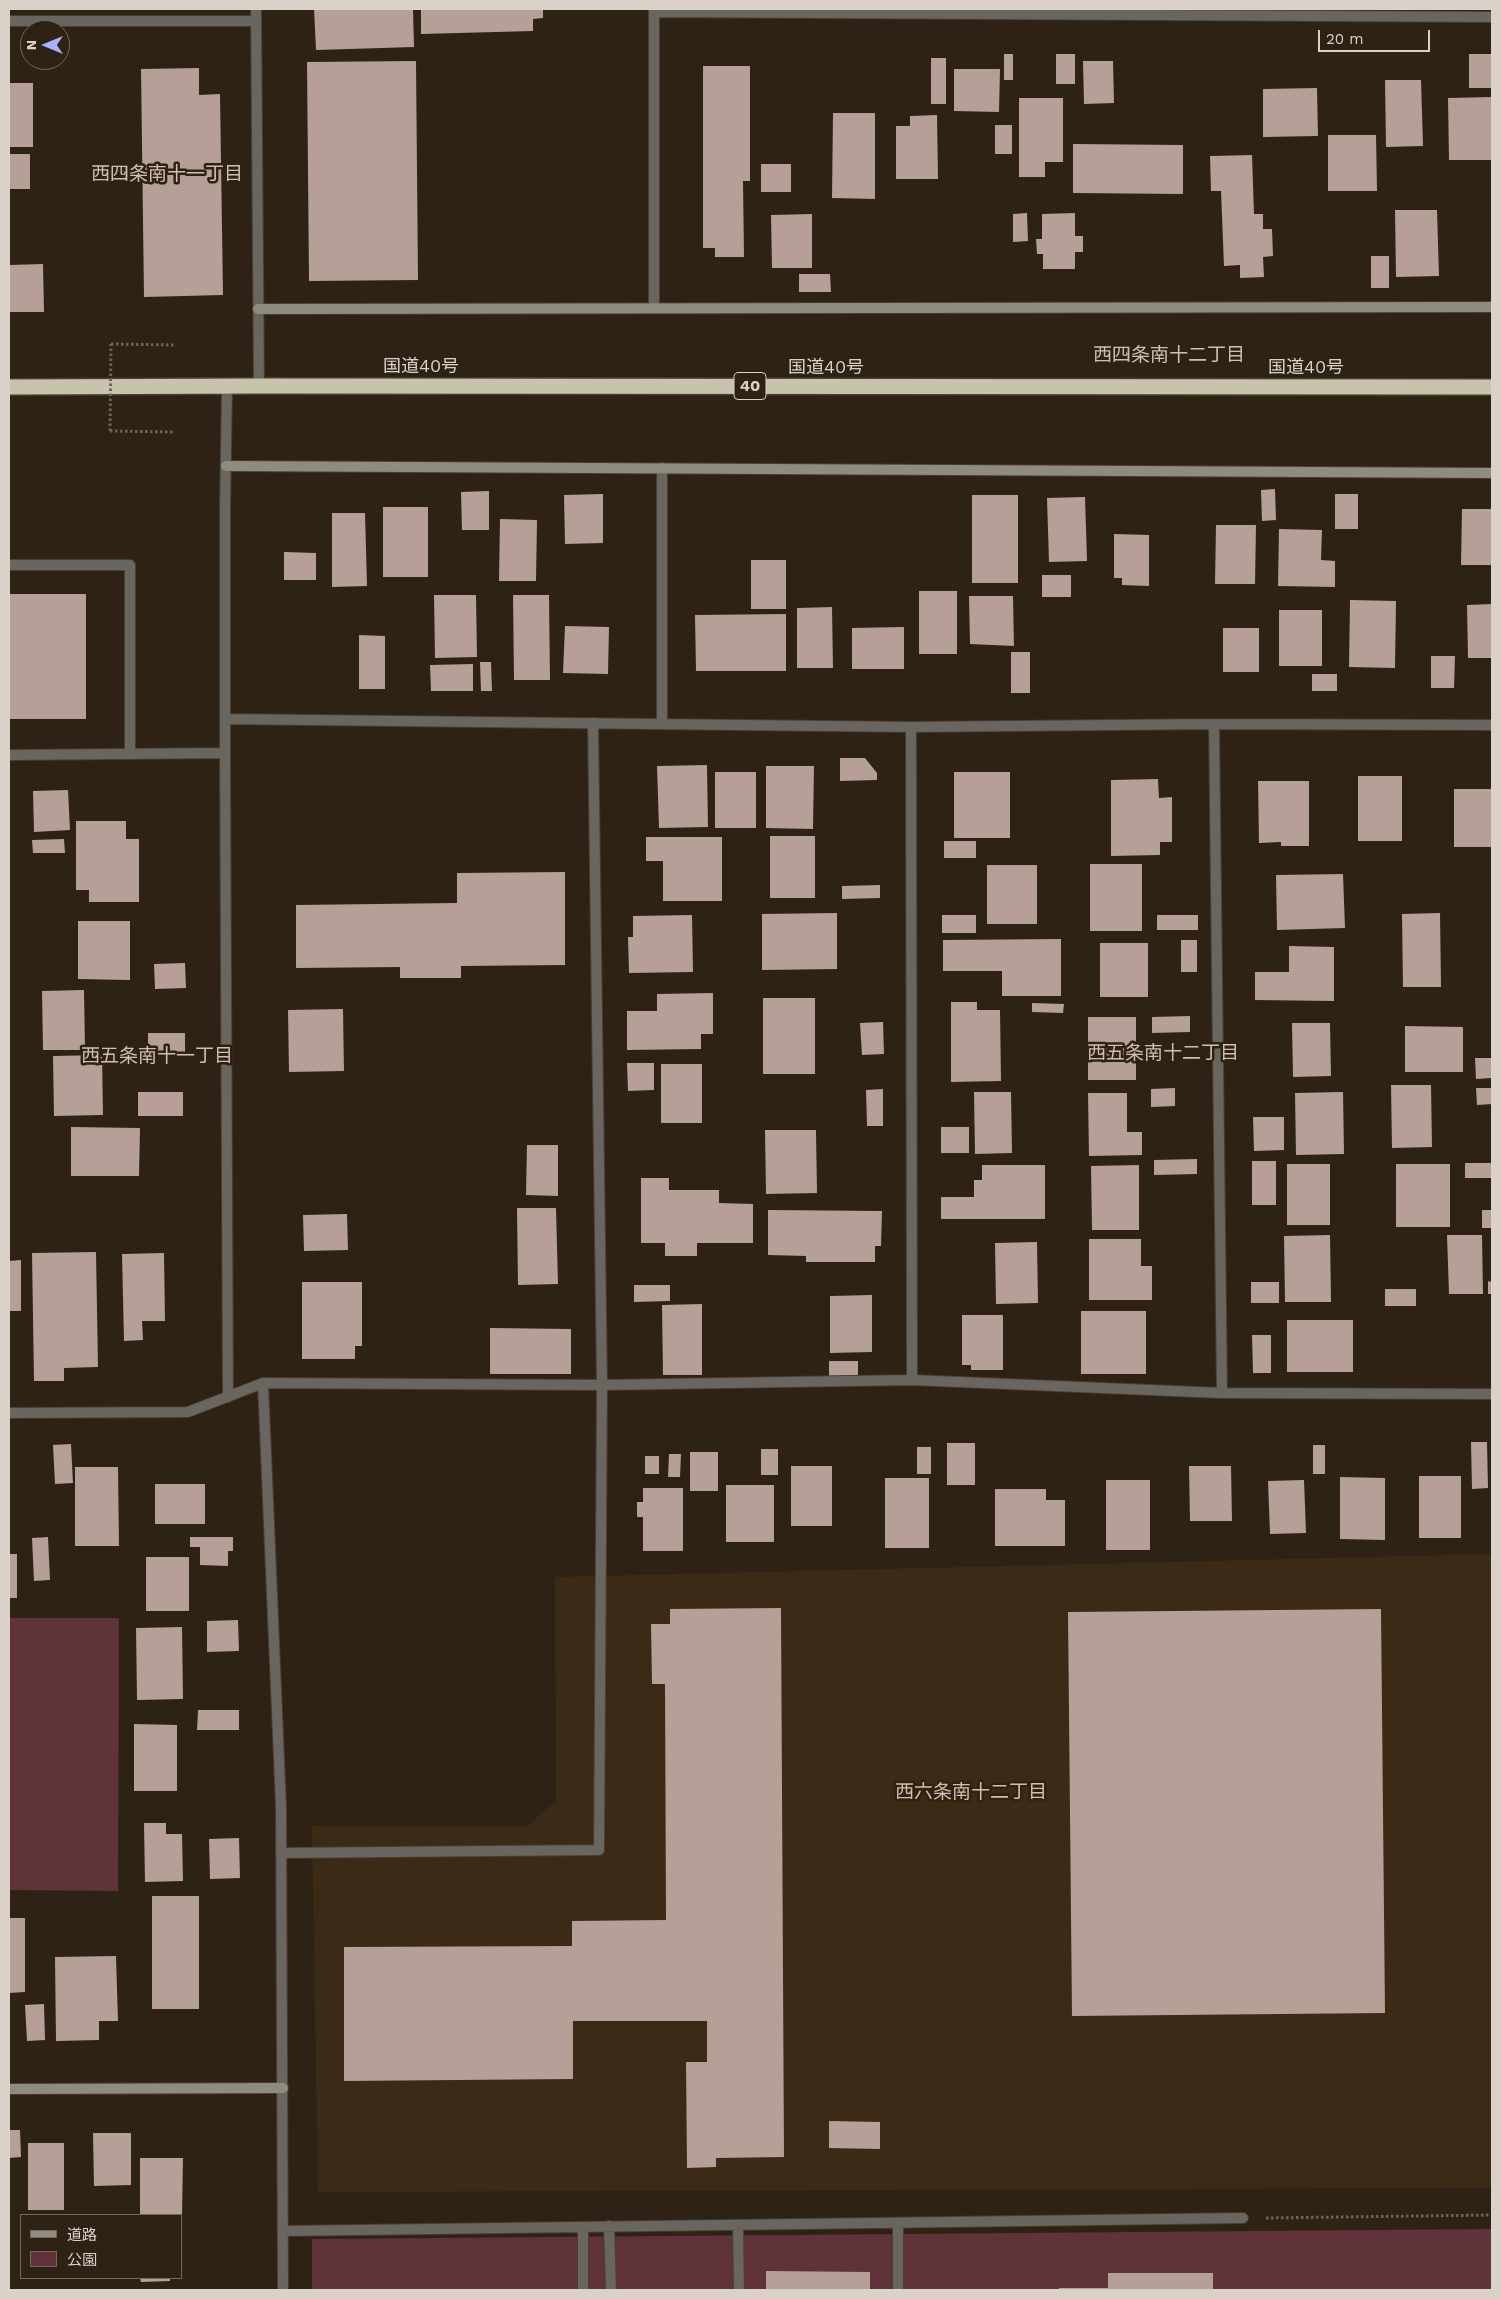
<!DOCTYPE html>
<meta charset="utf-8">
<style>
body{margin:0}
#map{position:relative;width:1501px;height:2299px;overflow:hidden;background:#2e2214;font-family:"Work Sans","Noto Sans JP",sans-serif}
canvas{display:block}
.frame{position:absolute;inset:0;border:10px solid #dad2c9;pointer-events:none}
.legend{position:absolute;left:20px;top:2214px;width:162px;height:65px;box-sizing:border-box;background:#2e2214;border:1px solid #73685c;margin:0;padding:6px 9px;list-style:none;font-size:15px;color:#dad2c9}
.legend li{display:flex;align-items:center;gap:10px;height:25px}
.legend b{width:25px;border:1px solid #73685c}
.north{position:absolute;left:20px;top:20px;width:50px;height:50px;box-sizing:border-box;background:#2e2214;border:1px solid #73685c;border-radius:50%;rotate:270deg;font-size:14px;font-weight:700;line-height:20px;text-align:center;color:#dad2c9}
.north::after{content:'';display:block;margin:auto;width:18px;height:22px;background:#aab0fc;clip-path:polygon(50% 0,100% 100%,50% 72%,0 100%)}
.scale{position:absolute;left:1318px;top:30px;width:112px;height:22px;box-sizing:border-box;border:2px solid #dad2c9;border-top:0;padding-left:6px;font-size:15px;line-height:18px;white-space:nowrap;color:#dad2c9;-webkit-text-stroke:4px #2e2214;paint-order:stroke}
</style>
<div id="map">
<canvas width="1501" height="2299"></canvas>
<div class="frame"></div>
<ul class="legend">
<li><b style="height:6px;background:#8e8c7e"></b>道路</li>
<li><b style="height:14px;background:#60323a"></b>公園</li>
</ul>
<div class="north">N</div>
<div class="scale">20 m</div>
</div>
<script>
const ctx = document.querySelector('canvas').getContext('2d');
ctx.lineJoin = 'round';
function fillPath(path, color) {
  ctx.fillStyle = color;
  ctx.fill(path, 'evenodd');
}
function poly(rows) {
  const path = new Path2D();
  for (const r of rows) {
    path.moveTo(r[0], r[1]);
    for (let i = 2; i < r.length; i += 2) path.lineTo(r[i], r[i + 1]);
  }
  return path;
}
function strokePath(path, color, width, dash) {
  ctx.strokeStyle = color;
  ctx.lineWidth = width;
  ctx.lineCap = dash ? 'butt' : 'round';
  ctx.setLineDash(dash || []);
  ctx.stroke(path);
}
function write(font, color, halo, rows, align = 'center') {
  ctx.font = font + ' "Work Sans","Noto Sans JP",sans-serif';
  ctx.lineWidth = 5;
  ctx.setLineDash([]);
  ctx.textBaseline = 'middle';
  ctx.strokeStyle = halo;
  ctx.fillStyle = color;
  for (const [text, x, y, turn = 0] of rows) {
    ctx.save();
    ctx.translate(x, y);
    ctx.rotate((+turn || 0) * Math.PI / 180);
    ctx.textAlign = isNaN(turn) ? turn : align;
    if (halo) ctx.strokeText(text, 0, 0);
    ctx.fillText(text, 0, 0);
    ctx.restore();
  }
}
fillPath(poly([
 [1492,1554,1492,2188,318,2192,312,1826,526,1827,556,1801,555,1577]
]), '#3b2a16');
fillPath(poly([
 [9,1618,119,1618,118,1891,9,1890],
 [1492,2229,1492,2290,312,2290,312,2239]
]), '#60323a');
fillPath(poly([
 [314,9,413,9,414,47,316,50],
 [421,9,543,9,543,18,533,19,533,31,421,34],
 [1004,54,1013,54,1013,80,1004,80],
 [1056,54,1075,54,1075,84,1056,84],
 [1469,54,1492,54,1492,88,1469,88],
 [931,58,946,58,946,104,931,104],
 [416,61,418,280,309,281,307,62],
 [1083,61,1113,61,1114,103,1084,104],
 [703,66,750,66,750,181,743,181,744,257,715,257,715,248,703,248],
 [199,68,199,95,220,94,223,295,144,297,141,69],
 [954,69,1000,69,999,112,954,111],
 [1385,80,1421,80,1423,146,1386,147],
 [9,83,33,83,33,147,9,147],
 [1317,88,1318,136,1263,137,1263,89],
 [1492,97,1492,160,1449,160,1448,98],
 [1019,98,1063,98,1063,162,1045,162,1045,177,1019,177],
 [833,113,875,113,875,199,832,198],
 [937,115,938,179,896,179,896,126,910,126,910,116],
 [995,125,1012,125,1012,154,995,154],
 [1328,135,1376,135,1377,191,1328,191],
 [1073,144,1183,145,1183,194,1073,193],
 [9,154,30,154,30,189,9,189],
 [1252,155,1254,214,1263,214,1263,229,1272,229,1273,256,1263,257,1264,277,1240,278,1240,265,1224,266,1221,191,1211,191,1210,156],
 [761,164,791,164,791,192,761,192],
 [1395,210,1437,210,1439,276,1396,277],
 [1027,213,1028,241,1013,242,1013,214],
 [1075,213,1075,236,1083,236,1083,252,1075,252,1075,269,1043,269,1043,254,1037,254,1036,239,1042,239,1042,214],
 [812,214,812,268,772,268,771,215],
 [1371,256,1389,256,1389,288,1371,288],
 [43,264,44,312,9,312,9,265],
 [799,274,830,274,831,292,799,292],
 [1275,489,1276,520,1262,521,1261,490],
 [489,491,489,530,462,530,461,492],
 [603,494,603,543,565,544,564,495],
 [1335,494,1358,494,1358,529,1335,529],
 [972,495,1018,495,1018,583,972,583],
 [1085,497,1087,561,1049,562,1047,498],
 [383,507,428,507,428,577,383,577],
 [1462,509,1492,509,1492,565,1461,565],
 [332,513,365,513,367,586,332,587],
 [500,519,537,520,536,581,499,581],
 [1216,525,1256,525,1255,584,1215,584],
 [1279,529,1322,530,1321,560,1335,561,1335,587,1278,586],
 [1114,534,1149,535,1149,586,1122,585,1122,578,1114,578],
 [284,552,316,553,316,580,284,580],
 [751,560,786,560,786,609,751,609],
 [1042,575,1071,575,1071,597,1042,597],
 [919,591,957,591,957,654,919,654],
 [9,594,86,594,86,719,9,719],
 [434,595,476,595,477,657,435,658],
 [513,595,549,595,550,680,514,680],
 [969,596,1013,596,1014,646,970,644],
 [1350,600,1396,601,1395,668,1349,667],
 [1492,604,1492,658,1468,658,1467,605],
 [832,607,833,668,797,668,797,608],
 [1279,610,1322,610,1322,666,1279,666],
 [786,614,786,671,696,671,695,615],
 [565,626,609,627,608,674,563,673],
 [904,627,904,669,852,669,852,628],
 [1223,628,1259,628,1259,672,1223,672],
 [359,635,385,636,385,689,359,689],
 [1011,652,1030,652,1030,693,1011,693],
 [1431,656,1455,656,1454,688,1431,688],
 [480,662,491,662,492,691,481,691],
 [473,664,473,691,431,691,430,665],
 [1312,674,1337,674,1337,691,1312,691],
 [840,758,865,758,877,773,877,780,840,781],
 [707,765,708,827,659,828,657,766],
 [766,766,814,766,813,829,766,828],
 [715,772,756,772,756,828,715,828],
 [954,772,1010,772,1010,838,954,838],
 [1358,776,1402,776,1402,841,1358,841],
 [1158,779,1159,798,1172,797,1172,842,1160,842,1160,855,1111,856,1111,780],
 [1258,781,1309,781,1309,846,1281,846,1281,842,1259,843],
 [1454,789,1492,789,1492,847,1454,847],
 [68,790,70,830,34,832,33,791],
 [76,821,126,821,126,839,139,839,139,902,89,902,89,890,76,890],
 [770,836,815,836,815,898,770,898],
 [646,837,722,837,722,901,663,901,663,861,646,861],
 [64,839,65,853,33,853,32,840],
 [944,841,976,841,976,858,944,858],
 [1090,864,1142,864,1142,931,1090,931],
 [987,865,1037,865,1037,924,987,924],
 [565,872,565,965,461,966,461,978,400,978,400,967,296,968,296,905,457,903,457,873],
 [1343,874,1345,928,1277,930,1276,875],
 [880,885,880,898,842,899,842,886],
 [837,913,837,969,762,970,762,914],
 [1440,913,1441,987,1403,987,1402,914],
 [692,915,693,972,629,973,628,937,633,937,633,916],
 [942,915,976,915,976,933,942,933],
 [1157,915,1198,915,1198,930,1157,930],
 [78,921,130,921,130,980,78,979],
 [1061,939,1061,996,1002,996,1002,971,943,971,943,940],
 [1181,940,1197,940,1197,972,1181,972],
 [1100,943,1148,943,1148,997,1100,997],
 [1289,946,1334,947,1334,1001,1255,1000,1255,972,1289,972],
 [185,963,186,988,155,989,154,964],
 [84,990,85,1050,43,1050,42,991],
 [713,993,713,1034,701,1034,701,1049,627,1050,627,1011,657,1011,657,994],
 [763,998,815,998,815,1074,763,1074],
 [951,1002,977,1002,977,1010,1000,1010,1001,1081,951,1082],
 [1032,1003,1064,1004,1063,1013,1032,1012],
 [343,1009,344,1071,289,1072,288,1010],
 [1190,1016,1190,1032,1152,1033,1152,1017],
 [1088,1017,1136,1017,1136,1080,1088,1080],
 [883,1022,884,1054,862,1055,860,1023],
 [1292,1023,1330,1023,1331,1076,1293,1077],
 [1405,1026,1463,1027,1463,1072,1405,1072],
 [148,1033,185,1033,185,1052,148,1052],
 [102,1055,103,1115,54,1116,53,1056],
 [1475,1058,1492,1058,1492,1078,1476,1079],
 [627,1063,654,1063,654,1090,628,1091],
 [661,1064,702,1064,702,1123,661,1123],
 [1391,1085,1431,1085,1432,1147,1392,1148],
 [1175,1088,1175,1106,1151,1107,1151,1089],
 [1476,1088,1492,1088,1492,1104,1477,1105],
 [883,1089,883,1126,867,1126,866,1090],
 [138,1092,183,1092,183,1116,138,1116],
 [974,1092,1011,1092,1012,1153,975,1154],
 [1343,1092,1344,1154,1296,1155,1295,1093],
 [1088,1093,1127,1093,1127,1132,1142,1132,1142,1155,1089,1156],
 [1253,1117,1284,1117,1284,1150,1254,1151],
 [71,1127,140,1128,139,1176,71,1176],
 [941,1127,969,1127,969,1153,941,1153],
 [765,1130,816,1130,817,1193,766,1194],
 [527,1145,558,1145,558,1196,526,1195],
 [1197,1159,1197,1174,1154,1175,1154,1160],
 [1252,1161,1276,1161,1276,1205,1252,1205],
 [1465,1163,1492,1163,1492,1178,1465,1178],
 [1287,1164,1330,1164,1330,1225,1287,1225],
 [1396,1164,1450,1164,1450,1227,1396,1227],
 [982,1165,1045,1165,1045,1219,941,1219,941,1197,974,1197,974,1180,982,1180],
 [1139,1165,1139,1230,1092,1230,1091,1166],
 [641,1178,669,1178,669,1190,719,1190,719,1203,753,1204,753,1243,697,1243,697,1256,665,1256,665,1243,641,1243],
 [517,1208,556,1208,558,1284,518,1285],
 [768,1210,882,1211,881,1246,875,1246,875,1262,806,1262,806,1256,768,1255],
 [1482,1210,1492,1210,1492,1228,1482,1228],
 [347,1214,348,1250,304,1251,303,1215],
 [1330,1235,1331,1302,1285,1302,1284,1236],
 [1447,1235,1482,1235,1483,1294,1449,1294],
 [1089,1239,1141,1239,1141,1266,1152,1266,1152,1300,1089,1300],
 [1037,1242,1038,1303,996,1304,995,1243],
 [96,1252,98,1367,64,1368,64,1381,34,1381,32,1253],
 [164,1253,165,1321,142,1321,143,1340,124,1341,122,1254],
 [21,1260,21,1311,9,1311,9,1261],
 [1488,1281,1492,1282,1492,1294,1488,1294],
 [302,1282,362,1282,362,1346,355,1346,355,1359,302,1359],
 [1251,1282,1279,1282,1279,1303,1251,1303],
 [634,1285,670,1285,670,1301,634,1302],
 [1385,1289,1416,1289,1416,1306,1385,1306],
 [872,1295,872,1352,830,1353,830,1296],
 [702,1304,702,1375,663,1375,662,1305],
 [1081,1311,1146,1311,1146,1374,1081,1374],
 [962,1315,1003,1315,1003,1370,971,1370,971,1365,962,1365],
 [1287,1320,1353,1320,1353,1372,1287,1372],
 [490,1328,571,1329,571,1374,490,1374],
 [1252,1335,1271,1335,1271,1373,1253,1373],
 [829,1361,858,1361,858,1379,829,1379],
 [1471,1442,1487,1442,1488,1488,1472,1489],
 [947,1443,975,1443,975,1485,947,1485],
 [71,1444,73,1483,55,1484,53,1445],
 [1313,1445,1325,1445,1325,1474,1313,1474],
 [917,1447,931,1447,931,1474,917,1474],
 [761,1449,778,1449,778,1475,761,1475],
 [690,1452,718,1452,718,1491,690,1491],
 [669,1454,681,1454,680,1477,668,1477],
 [645,1456,659,1456,659,1474,645,1474],
 [791,1466,832,1466,832,1526,791,1526],
 [1189,1466,1231,1466,1232,1521,1190,1521],
 [75,1467,118,1467,119,1546,75,1546],
 [1419,1476,1461,1476,1461,1538,1419,1538],
 [1340,1477,1385,1478,1385,1540,1340,1539],
 [885,1478,929,1478,929,1548,885,1548],
 [1106,1480,1150,1480,1150,1550,1106,1550],
 [1304,1480,1306,1533,1270,1534,1268,1481],
 [155,1484,205,1484,205,1524,155,1524],
 [726,1485,774,1485,774,1542,726,1542],
 [643,1488,683,1488,683,1551,643,1551,643,1517,637,1517,637,1502,643,1502],
 [995,1489,1046,1489,1046,1500,1065,1500,1065,1546,995,1546],
 [48,1537,50,1580,34,1581,32,1538],
 [190,1537,233,1537,233,1551,228,1551,228,1566,200,1565,200,1547,190,1547],
 [9,1554,17,1554,17,1598,9,1598],
 [146,1557,189,1557,189,1611,146,1611],
 [781,1608,784,2157,716,2158,716,2167,687,2168,686,2062,707,2062,707,2021,573,2021,573,2079,344,2081,344,1947,572,1946,572,1921,666,1920,665,1684,652,1684,651,1624,670,1624,670,1609],
 [1381,1609,1385,2013,1072,2016,1068,1612],
 [238,1620,239,1651,207,1652,207,1621],
 [182,1627,183,1699,137,1700,136,1628],
 [198,1710,239,1710,239,1730,197,1730],
 [134,1724,177,1725,177,1791,134,1791],
 [144,1823,166,1823,166,1834,182,1834,183,1881,145,1882],
 [239,1838,240,1878,210,1879,209,1839],
 [152,1896,199,1896,199,2009,152,2009],
 [9,1918,25,1918,25,1992,9,1993],
 [116,1956,118,2021,99,2021,99,2040,56,2041,55,1957],
 [44,2004,45,2040,27,2041,25,2005],
 [829,2121,880,2122,880,2149,829,2148],
 [9,2130,20,2130,21,2157,9,2158],
 [93,2133,131,2133,131,2185,94,2186],
 [28,2143,64,2143,64,2210,28,2210],
 [140,2158,183,2158,182,2215,140,2215],
 [766,2271,870,2272,870,2290,766,2290],
 [1108,2273,1213,2273,1213,2290,1059,2290,1059,2288,1108,2288],
 [140,2278,170,2278,170,2281,141,2282]
]), '#b69f97');
const lane = poly([
 [9,565,130,565,130,754],
 [662,724,662,468],
 [281,1853,599,1850,602,1385],
 [898,2223,898,2290],
 [738,2225,739,2290],
 [609,2226,611,2290],
 [583,2227,583,2290],
 [283,2231,1243,2218]
]);
const street = poly([
 [256,9,259,386],
 [654,9,654,307],
 [654,12,1492,17],
 [9,21,256,21],
 [227,386,225,511,225,753,228,1397],
 [225,719,911,727,1214,724,1492,725],
 [593,723,602,1385],
 [1214,724,1222,1393],
 [911,727,912,1380],
 [9,755,225,753],
 [263,1383,281,1806,283,2290],
 [9,1413,188,1412,263,1383,602,1385,912,1380,1222,1393,1492,1394]
]);
const secondary = poly([
 [258,309,1492,307],
 [226,466,1492,473],
 [9,2089,283,2088]
]);
const highway = poly([
 [9,387,259,386,1492,387]
]);
strokePath(lane, '#4a3e31', 12);
strokePath(street, '#4a3e31', 12);
strokePath(secondary, '#4a3e31', 12);
strokePath(highway, '#4a3e31', 18);
strokePath(poly([
 [111,344,175,345],
 [110,431,174,432],
 [1266,2218,1492,2215]
]), '#6e6357', 3, [2.5, 2.5]);
strokePath(lane, '#68665e', 10);
strokePath(street, '#68665e', 10);
strokePath(secondary, '#8e8c7e', 10);
strokePath(highway, '#c7c3ad', 15);
strokePath(poly([
 [110,431,111,344]
]), '#6e6357', 3, [2.5, 2.5]);
for (const [x, y, w] of [
 [750,386,32]
]) {
  const box = new Path2D();
  box.roundRect(x - w / 2, y - 13.5, w, 27, 4);
  ctx.fillStyle = '#2e2214';
  ctx.fill(box);
  strokePath(box, '#dad2c9', 1);
}
write('bold 16px', '#dad2c9', null, [
 ["40",750,386]
]);
write('18px', '#dad2c9', '#2e2214', [
 ["国道40号",421,367],
 ["国道40号",826,368],
 ["国道40号",1306,368]
]);
write('19px', '#d0bfae', '#2e2214', [
 ["西四条南十一丁目",167,174],
 ["西四条南十二丁目",1169,355],
 ["西五条南十二丁目",1163,1053],
 ["西五条南十一丁目",157,1056],
 ["西六条南十二丁目",971,1792]
]);
</script>
